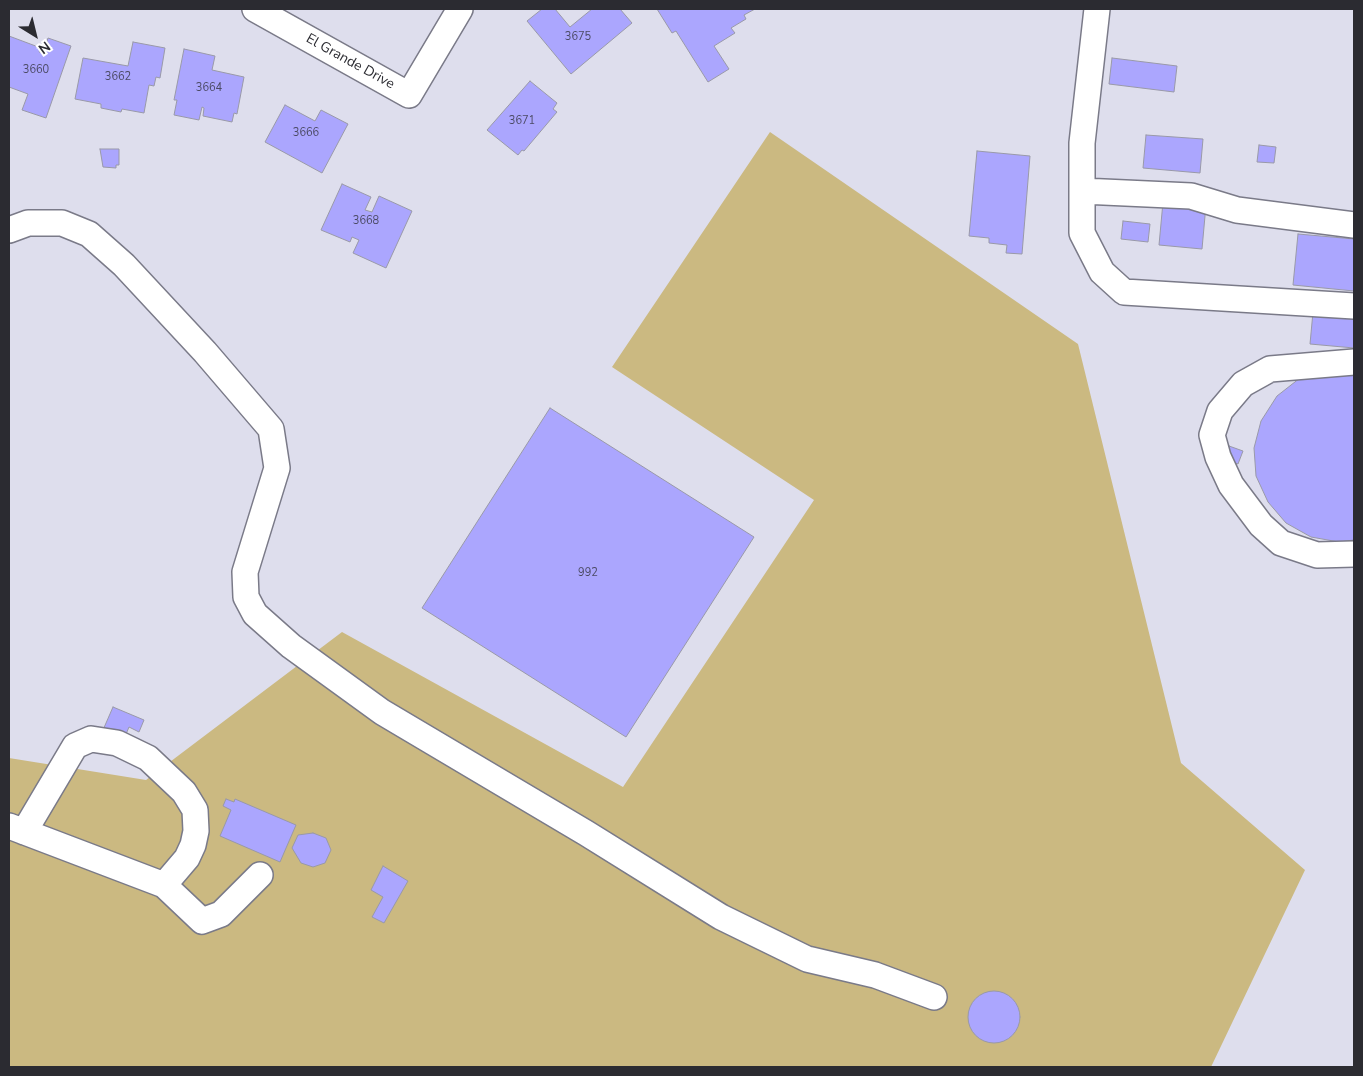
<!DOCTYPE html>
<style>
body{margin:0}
#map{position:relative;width:1363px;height:1076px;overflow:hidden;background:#dedeed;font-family:"Nunito Sans",sans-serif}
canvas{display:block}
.frame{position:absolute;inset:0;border:10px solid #2b2b31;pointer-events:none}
.north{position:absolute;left:10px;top:10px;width:50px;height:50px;-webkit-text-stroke:4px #fff;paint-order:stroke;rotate:144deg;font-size:14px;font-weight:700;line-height:20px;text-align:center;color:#2b2b31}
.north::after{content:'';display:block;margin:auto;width:18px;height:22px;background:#2b2b31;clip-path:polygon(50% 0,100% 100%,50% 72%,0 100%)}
</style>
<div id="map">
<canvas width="1363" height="1076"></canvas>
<div class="frame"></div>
<div class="north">N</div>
</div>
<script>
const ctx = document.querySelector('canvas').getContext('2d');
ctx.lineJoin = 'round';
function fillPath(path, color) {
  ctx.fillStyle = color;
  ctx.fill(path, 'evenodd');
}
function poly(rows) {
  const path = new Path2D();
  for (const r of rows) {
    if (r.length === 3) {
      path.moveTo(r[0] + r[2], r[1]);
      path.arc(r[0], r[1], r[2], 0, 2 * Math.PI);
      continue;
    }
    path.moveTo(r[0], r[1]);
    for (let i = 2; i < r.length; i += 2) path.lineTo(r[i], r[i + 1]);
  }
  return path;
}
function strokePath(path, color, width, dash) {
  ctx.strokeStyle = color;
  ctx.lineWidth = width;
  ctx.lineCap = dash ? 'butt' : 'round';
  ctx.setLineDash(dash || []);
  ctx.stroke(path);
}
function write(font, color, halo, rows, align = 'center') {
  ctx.font = font + ' "Nunito Sans",sans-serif';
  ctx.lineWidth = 4;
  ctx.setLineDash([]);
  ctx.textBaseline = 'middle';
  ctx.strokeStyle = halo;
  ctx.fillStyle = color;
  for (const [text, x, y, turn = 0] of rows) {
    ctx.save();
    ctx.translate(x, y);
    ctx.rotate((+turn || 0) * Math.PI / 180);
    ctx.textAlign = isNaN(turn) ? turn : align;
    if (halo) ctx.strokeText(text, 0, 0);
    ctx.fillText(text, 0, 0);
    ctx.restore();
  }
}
fillPath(poly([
 [770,132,1078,344,1181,763,1305,870,1211,1067,9,1067,9,758,146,780,342,632,623,787,814,500,612,367]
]), '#cbb981');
const building = poly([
 [542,9,555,9,570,27,592,9,620,9,632,23,571,74,527,21,542,9],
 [657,9,755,9,744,15,746,19,731,28,735,33,714,46,729,69,708,82,676,31,672,33,657,9],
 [9,36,41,48,39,52,43,53,48,38,71,46,46,118,22,110,28,94,9,87,9,36],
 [133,42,165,48,160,78,156,77,154,86,149,85,144,113,122,109,121,112,101,108,101,104,75,99,83,58,128,66,133,42],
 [184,49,215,56,212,70,244,77,237,114,234,113,232,122,203,116,204,108,202,107,199,120,174,115,177,100,174,100,184,49],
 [1112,58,1177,66,1174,92,1109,84,1112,58],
 [530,81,557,103,553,109,557,112,524,151,522,150,518,155,487,130,530,81],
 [285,105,315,121,321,110,348,124,322,173,265,142,285,105],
 [1146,135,1203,139,1200,173,1143,168,1146,135],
 [1259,145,1276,147,1274,163,1257,162,1259,145],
 [100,149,119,149,119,165,116,165,116,168,103,167,100,149],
 [977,151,1030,156,1022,254,1006,253,1007,245,989,243,989,238,969,236,977,151],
 [342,184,371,197,365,210,372,212,379,196,412,211,386,268,353,253,359,240,352,237,350,242,321,230,342,184],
 [1163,202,1206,205,1202,249,1159,245,1163,202],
 [1123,221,1150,224,1148,242,1121,239,1123,221],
 [1298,234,1354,239,1354,291,1293,285,1298,234],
 [1313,312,1354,315,1354,348,1310,344,1313,312],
 [1354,369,1354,540,1339,542,1311,537,1286,523,1268,502,1256,476,1254,448,1261,421,1277,396,1300,378,1354,369],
 [550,408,754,537,626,737,422,608,550,408],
 [1229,446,1243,451,1238,464,1224,459,1229,446],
 [113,707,144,720,139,732,129,727,124,739,103,730,113,707],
 [226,799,234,802,235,799,296,825,280,862,220,836,231,810,223,806,226,799],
 [313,833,326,838,331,850,325,863,313,867,301,863,292,848,298,835,313,833],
 [383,866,408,881,384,923,372,917,383,897,371,890,383,866],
 [994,1017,26]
]);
fillPath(building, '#aba6fe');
strokePath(building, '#9999a8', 1);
const minor = poly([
 [255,9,409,95,460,9],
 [1097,9,1082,143,1082,233,1102,272,1124,292,1354,306],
 [1082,191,1191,196,1237,210,1354,225],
 [9,230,28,223,62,223,89,234,124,265,205,352,271,429,277,468,245,572,246,597,255,614,291,646,382,712,586,833,721,917,807,959,875,975,934,997],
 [1354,362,1270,369,1243,384,1220,411,1212,435,1218,457,1231,485,1261,525,1281,543,1317,555,1354,554],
 [9,826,164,885,202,921,221,914,260,875],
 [24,832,75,746,91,739,117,743,148,758,184,792,195,810,196,831,193,845,187,858,164,885]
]);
strokePath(minor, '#7a7a88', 28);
strokePath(minor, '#fff', 25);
write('11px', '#4b4a64', null, [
 ["3675",578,37],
 ["3660",36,70],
 ["3662",118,77],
 ["3664",209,88],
 ["3671",522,121],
 ["3666",306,133],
 ["3668",366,221],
 ["992",588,573]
]);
write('14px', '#2b2b31', '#fff', [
 ["El Grande Drive",350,62,29]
]);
</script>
